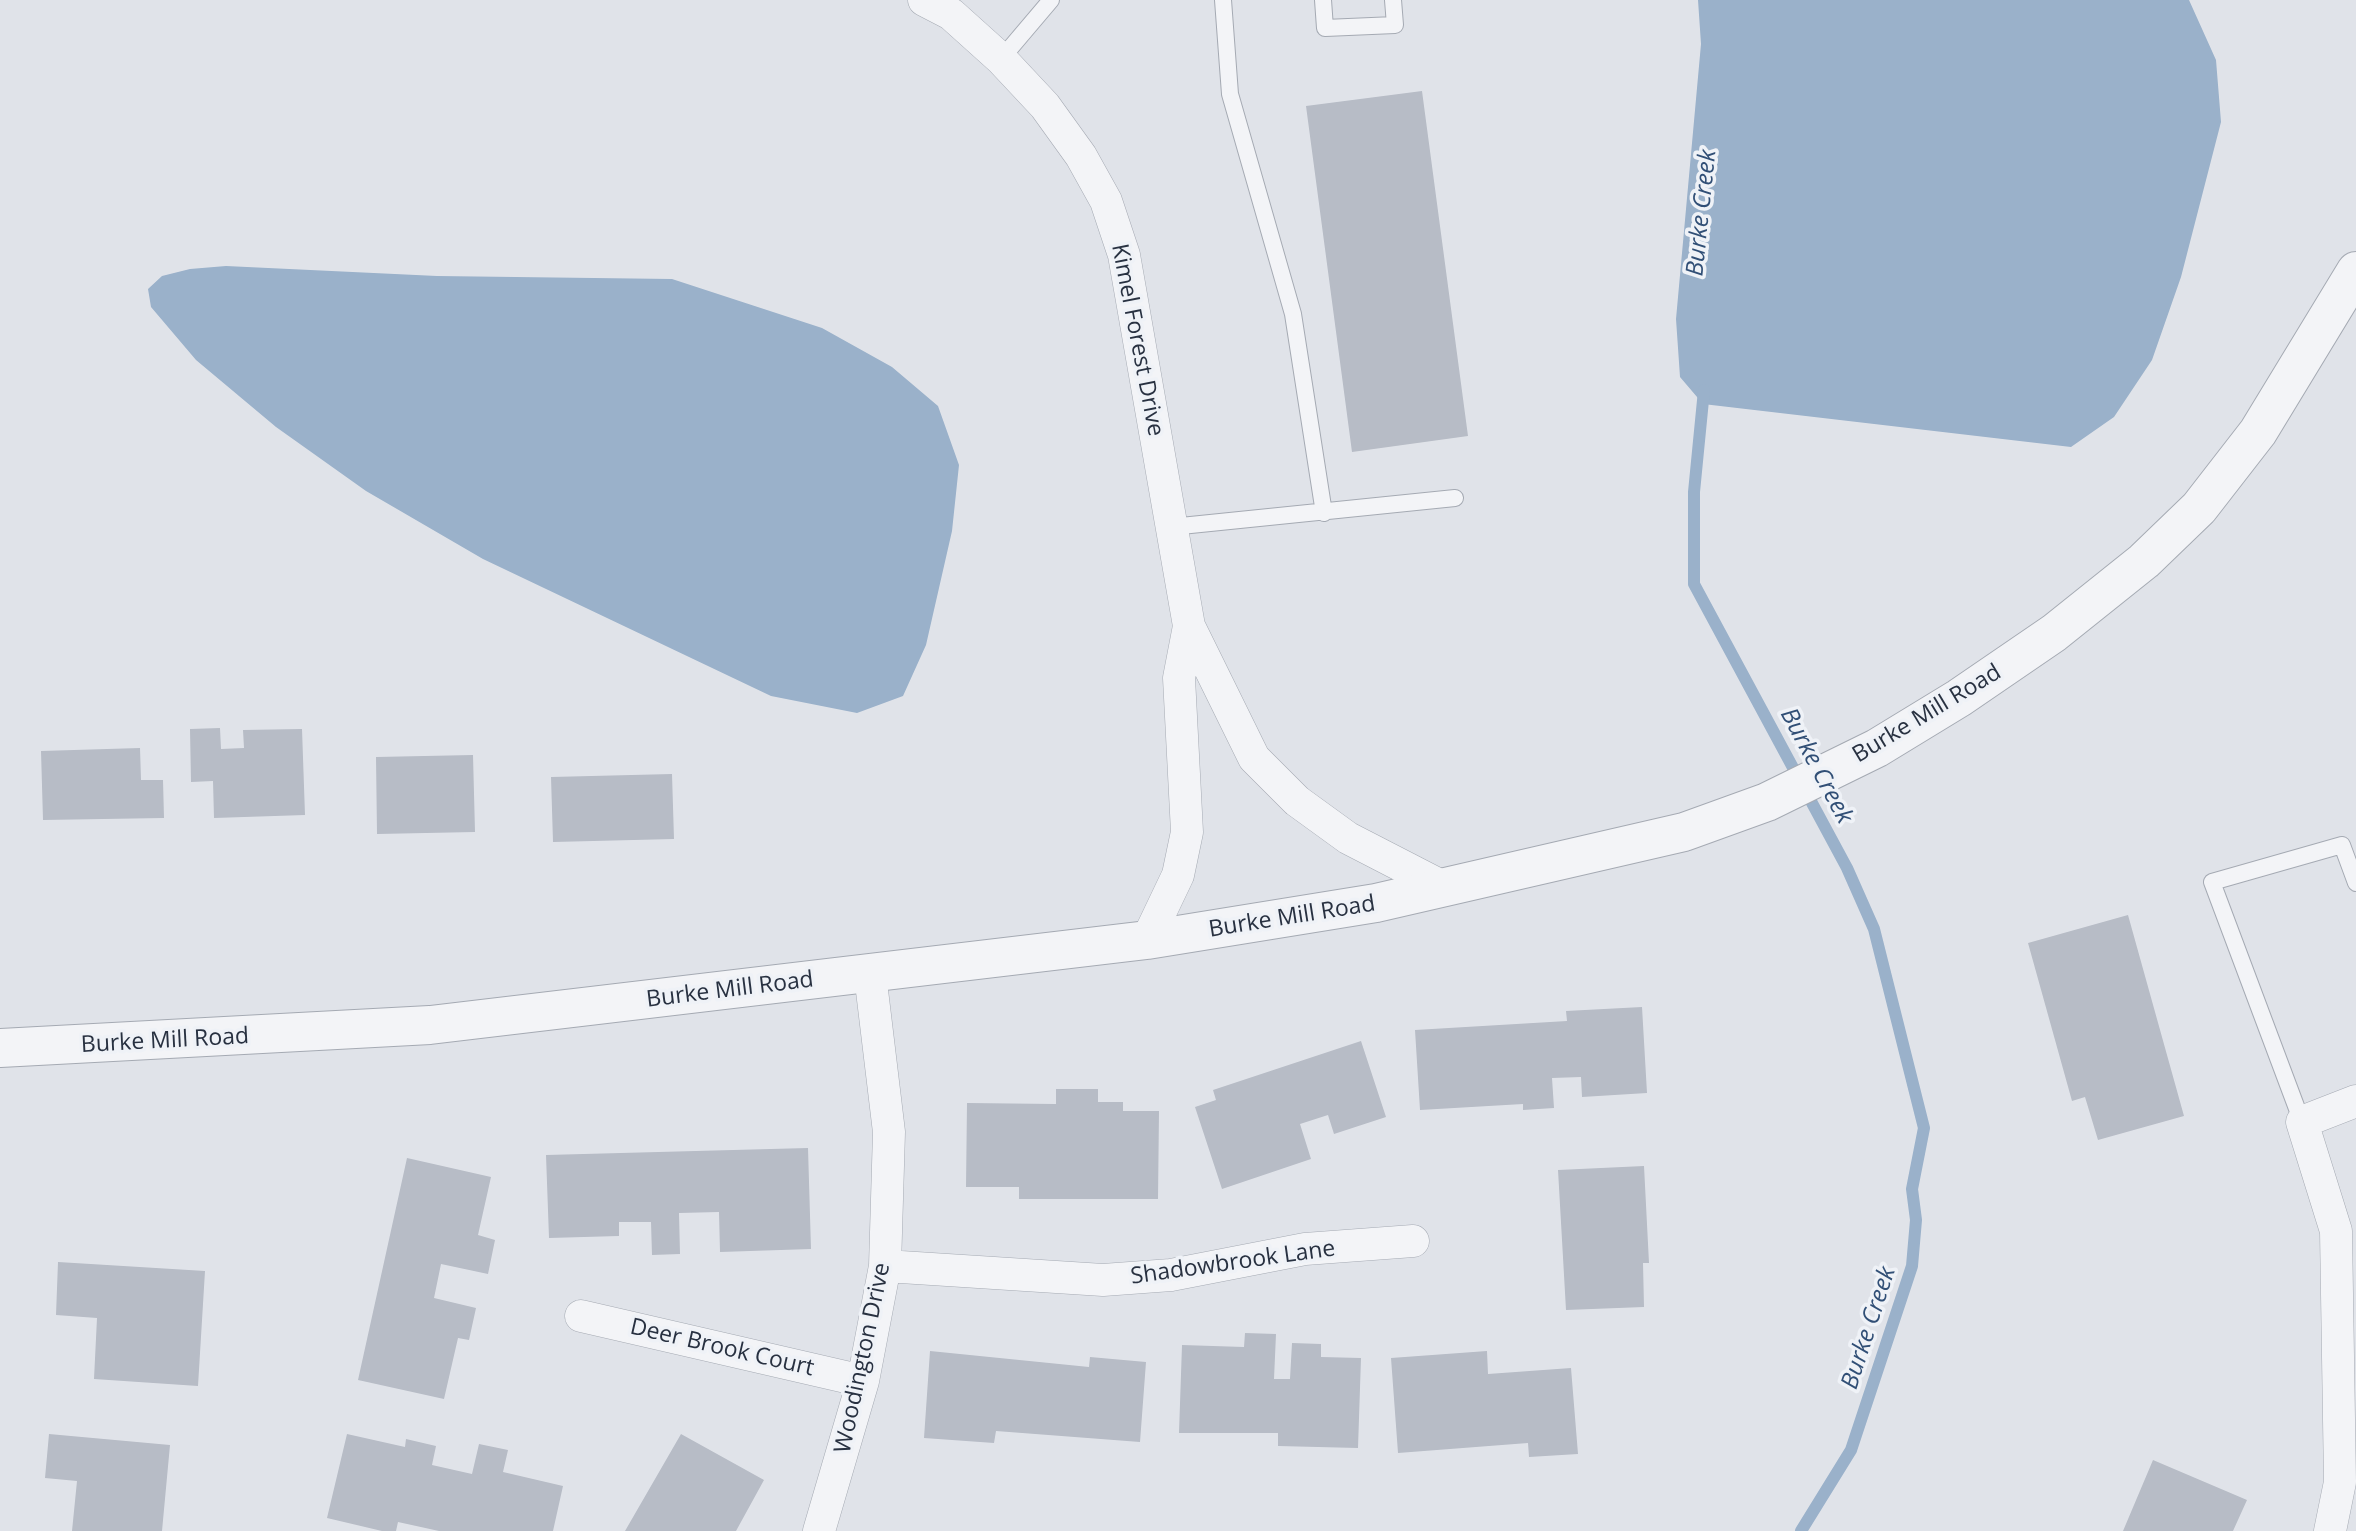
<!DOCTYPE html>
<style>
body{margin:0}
canvas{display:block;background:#e0e3e9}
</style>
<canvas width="2356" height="1531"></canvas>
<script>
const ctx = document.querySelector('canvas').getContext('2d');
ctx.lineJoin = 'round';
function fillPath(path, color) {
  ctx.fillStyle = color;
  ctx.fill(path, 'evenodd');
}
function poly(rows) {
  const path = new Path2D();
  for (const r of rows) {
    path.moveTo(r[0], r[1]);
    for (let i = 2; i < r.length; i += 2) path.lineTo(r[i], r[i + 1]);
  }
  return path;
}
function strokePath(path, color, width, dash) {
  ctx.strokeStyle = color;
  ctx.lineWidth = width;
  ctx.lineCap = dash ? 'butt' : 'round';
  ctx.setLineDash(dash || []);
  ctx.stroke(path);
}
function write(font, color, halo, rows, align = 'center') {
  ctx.font = font + ' "Open Sans",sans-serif';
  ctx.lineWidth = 7;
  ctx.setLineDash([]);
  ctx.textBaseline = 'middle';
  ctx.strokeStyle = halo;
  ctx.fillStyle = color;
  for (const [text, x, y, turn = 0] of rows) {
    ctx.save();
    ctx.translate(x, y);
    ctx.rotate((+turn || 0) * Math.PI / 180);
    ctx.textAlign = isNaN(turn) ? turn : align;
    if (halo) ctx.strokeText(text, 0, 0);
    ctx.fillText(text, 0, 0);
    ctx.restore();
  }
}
fillPath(poly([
 [1698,0,2189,0,2216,60,2221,122,2181,277,2152,360,2114,417,2071,447,1703,404,1680,377,1676,319,1701,44],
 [226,266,437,276,672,279,822,328,892,367,938,406,959,465,952,531,926,645,903,696,857,713,771,696,483,559,366,491,276,427,196,360,151,307,148,289,162,276,190,269]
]), '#9ab1ca');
strokePath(poly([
 [1704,390,1694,492,1694,584,1847,868,1874,929,1924,1128,1912,1189,1916,1220,1912,1266,1851,1450,1801,1531]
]), '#9ab1ca', 12);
fillPath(poly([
 [1422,91,1468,436,1352,452,1306,106],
 [220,728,221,749,244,748,243,730,302,729,305,815,214,818,213,781,191,782,190,729],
 [140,748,141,780,163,780,164,818,43,820,41,751],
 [473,755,475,832,377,834,376,757],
 [672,774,674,839,553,842,551,777],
 [2128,915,2184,1116,2098,1140,2085,1097,2072,1101,2028,943],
 [1642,1007,1647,1093,1582,1097,1581,1077,1552,1078,1554,1108,1523,1110,1523,1104,1420,1110,1415,1030,1567,1021,1566,1011],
 [1361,1041,1386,1117,1334,1134,1328,1115,1300,1124,1311,1159,1222,1189,1195,1107,1216,1100,1213,1090],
 [1056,1089,1098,1089,1098,1102,1123,1102,1123,1111,1159,1111,1158,1199,1019,1199,1019,1187,966,1187,967,1103,1056,1104],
 [808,1148,811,1249,720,1252,719,1212,679,1213,680,1254,652,1255,651,1222,619,1222,619,1236,549,1238,546,1155],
 [407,1158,491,1177,478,1235,495,1240,488,1274,441,1264,434,1298,476,1308,469,1340,458,1338,444,1399,358,1380],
 [1644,1166,1649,1263,1643,1263,1644,1307,1566,1310,1558,1170],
 [58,1262,205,1271,198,1386,94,1379,97,1318,56,1315],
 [1245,1333,1276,1334,1274,1379,1290,1379,1292,1343,1321,1344,1321,1357,1361,1358,1358,1448,1278,1446,1278,1433,1179,1433,1182,1345,1244,1347],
 [930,1351,1089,1367,1090,1357,1146,1362,1140,1442,996,1431,994,1443,924,1438],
 [1487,1351,1488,1374,1571,1368,1578,1454,1529,1457,1528,1443,1398,1453,1391,1358],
 [49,1434,170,1445,162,1531,72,1531,77,1481,45,1478],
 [347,1434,405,1447,406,1439,436,1446,432,1465,472,1474,479,1444,508,1450,503,1472,563,1486,553,1531,439,1531,398,1522,396,1531,382,1531,327,1518],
 [681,1434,764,1480,736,1531,625,1531],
 [2153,1460,2247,1500,2233,1531,2123,1531]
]), '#b7bcc6');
const service = poly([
 [1223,0,1230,94,1293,314,1324,513],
 [1323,0,1325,28,1395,25,1393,0],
 [1001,59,1051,0],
 [1171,527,1455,498],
 [2302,1122,2212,882,2342,845,2356,883]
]);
const minor = poly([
 [924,0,951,14,1001,59,1045,106,1081,156,1106,201,1124,255,1189,626,1254,758,1297,801,1348,838,1445,888],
 [1147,940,1178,875,1187,832,1179,678,1189,626],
 [885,1266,1103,1280,1171,1275,1305,1249,1413,1241],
 [581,1316,863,1381],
 [819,1531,863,1381,885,1266,889,1132,870,974],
 [2330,1531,2340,1482,2336,1231,2302,1122,2356,1101]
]);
const tertiary = poly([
 [0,1048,430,1025,1147,940,1376,903,1684,832,1767,802,1877,748,1959,698,2054,633,2144,561,2199,508,2258,432,2356,271]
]);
strokePath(service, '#a5aab3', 18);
strokePath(minor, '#a5aab3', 33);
strokePath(tertiary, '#a5aab3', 40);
strokePath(service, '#f3f4f7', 16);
strokePath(minor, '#f3f4f7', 32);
strokePath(tertiary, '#f3f4f7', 38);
write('23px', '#283141', '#eff2f7', [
 ["Kimel Forest Drive",1137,340,79],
 ["Burke Mill Road",1927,714,-31],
 ["Burke Mill Road",1292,917,-9],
 ["Burke Mill Road",730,990,-7],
 ["Burke Mill Road",165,1041,-3],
 ["Shadowbrook Lane",1233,1263,-8],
 ["Deer Brook Court",722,1348,13],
 ["Woodington Drive",863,1358,-78]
]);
write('italic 24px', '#314f76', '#eff2f7', [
 ["Burke Creek",1702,213,-84],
 ["Burke Creek",1816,766,62],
 ["Burke Creek",1869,1328,-72]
]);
</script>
